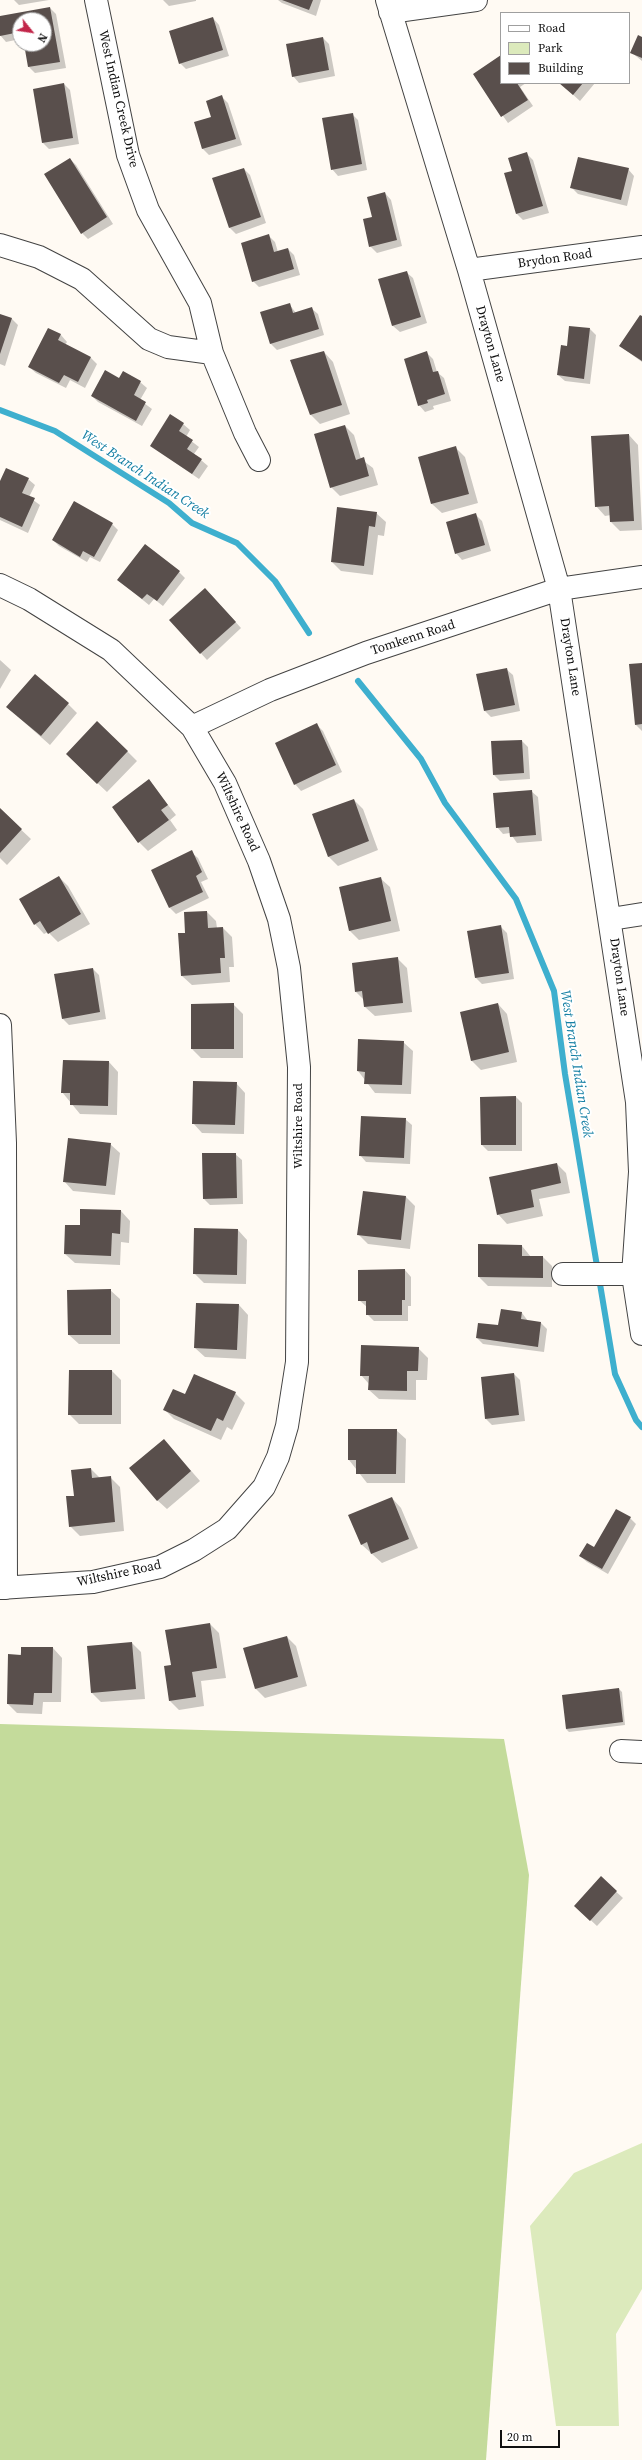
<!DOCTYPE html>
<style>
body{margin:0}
#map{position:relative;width:642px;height:2460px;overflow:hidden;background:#fffaf3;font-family:"Source Serif 4",serif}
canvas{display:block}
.legend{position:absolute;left:500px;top:12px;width:130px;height:72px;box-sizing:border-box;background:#fff;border:1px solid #9f9f9f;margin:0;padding:5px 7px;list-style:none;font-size:12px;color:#101010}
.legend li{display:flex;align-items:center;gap:8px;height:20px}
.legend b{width:20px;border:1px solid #9f9f9f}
.north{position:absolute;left:12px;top:12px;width:40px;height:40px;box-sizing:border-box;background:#fff;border:1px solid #9f9f9f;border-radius:50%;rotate:120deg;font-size:11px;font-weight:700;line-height:16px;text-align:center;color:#101010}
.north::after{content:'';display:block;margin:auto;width:14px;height:18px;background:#c2264a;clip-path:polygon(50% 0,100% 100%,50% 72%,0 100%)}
.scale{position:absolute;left:500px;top:2430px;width:60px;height:18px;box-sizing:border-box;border:2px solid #101010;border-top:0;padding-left:5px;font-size:12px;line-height:14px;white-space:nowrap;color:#101010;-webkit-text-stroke:3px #fff;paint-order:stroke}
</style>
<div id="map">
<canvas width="642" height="2460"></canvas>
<ul class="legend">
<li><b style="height:5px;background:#fff"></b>Road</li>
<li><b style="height:11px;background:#dceabc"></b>Park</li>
<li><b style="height:11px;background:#594f4c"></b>Building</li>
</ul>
<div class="north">N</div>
<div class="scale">20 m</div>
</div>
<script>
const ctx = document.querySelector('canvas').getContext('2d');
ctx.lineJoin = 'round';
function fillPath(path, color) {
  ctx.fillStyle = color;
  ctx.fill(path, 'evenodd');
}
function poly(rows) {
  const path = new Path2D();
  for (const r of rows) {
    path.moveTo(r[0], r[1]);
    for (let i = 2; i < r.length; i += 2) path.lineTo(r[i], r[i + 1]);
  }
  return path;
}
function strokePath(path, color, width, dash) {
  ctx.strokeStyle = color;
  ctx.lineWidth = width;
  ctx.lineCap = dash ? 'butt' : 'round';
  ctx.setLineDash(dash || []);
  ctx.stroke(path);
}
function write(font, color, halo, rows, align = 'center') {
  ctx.font = font + ' "Source Serif 4",serif';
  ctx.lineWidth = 4;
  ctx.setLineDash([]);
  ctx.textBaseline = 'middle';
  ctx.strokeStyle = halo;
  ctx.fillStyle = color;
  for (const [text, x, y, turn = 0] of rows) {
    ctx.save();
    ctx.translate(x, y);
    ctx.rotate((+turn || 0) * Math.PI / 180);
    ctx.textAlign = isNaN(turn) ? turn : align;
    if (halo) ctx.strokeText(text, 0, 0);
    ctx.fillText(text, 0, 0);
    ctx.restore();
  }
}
fillPath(poly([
 [642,2143,642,2289,616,2334,619,2426,556,2426,530,2226,574,2173]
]), '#dceabc');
fillPath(poly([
 [0,1724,504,1739,529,1875,486,2460,0,2460]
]), '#c4db9b');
fillPath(poly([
 [14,0,49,0,19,5],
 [163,0,196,0,196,1,169,6],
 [278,0,321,0,316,16,282,3],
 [50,8,56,14,66,68,35,73,29,67,25,44,44,44,44,20,20,20,20,39,6,42,0,35,0,17],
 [213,18,219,25,229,56,186,69,180,63],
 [323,38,329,44,335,76,299,83,293,76],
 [642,38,642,61,631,52],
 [501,57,501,83,526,83,520,87,533,106,508,123,474,75],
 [560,83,595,83,580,101],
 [64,84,70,90,79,144,49,149,43,143],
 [222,97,228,103,242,145,209,155,203,149,195,123,212,118],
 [352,114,358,120,367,170,338,176,332,169],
 [527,154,533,160,549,213,523,220,517,214,505,174,513,172],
 [70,159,76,165,113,224,88,239,82,233],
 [244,169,250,175,266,223,236,234,230,228],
 [628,169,634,176,627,206,578,194,572,188],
 [385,193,391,200,402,246,377,253,370,246,373,217],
 [269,236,275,242,278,252,288,249,294,255,300,275,259,287,253,281],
 [406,272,413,278,427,323,400,332,393,326,379,280],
 [289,304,296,313,311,308,318,314,324,335,277,350,271,344,261,313],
 [0,315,12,319,18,325,5,366,0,364],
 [642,317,642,362,620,346],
 [48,329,61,335,67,342,65,345,91,358,97,364,85,388,70,380,66,388,36,373,29,367],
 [590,329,596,335,590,384,565,381,558,375,567,347],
 [324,352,333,362,350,414,320,424,311,415,292,361],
 [427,353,433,359,437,372,444,378,451,401,433,406,434,409,425,412,419,405],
 [120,379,140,382,147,388,140,400,152,409,142,426,98,402,92,396],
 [183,424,190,430,186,437,199,447,194,454,208,466,199,479,151,446],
 [345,426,354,435,361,459,373,468,378,485,340,496,331,487],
 [629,435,638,445,642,530,620,531,611,522,611,515,605,516,596,506,592,437],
 [455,447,465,457,478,503,442,513,432,504],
 [28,479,35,485,29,497,40,505,28,533,0,520,0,483],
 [376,513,386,522,384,536,378,535,373,575,341,571,332,562],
 [476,515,482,521,491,551,462,560,456,553],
 [112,524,118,530,100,562,90,557,87,562,59,546,53,540],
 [179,572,185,578,163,606,154,599,149,605,118,580],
 [211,595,241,628,207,660,171,620],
 [0,660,11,670,0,689],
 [642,664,642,731,636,725],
 [506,669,513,675,520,711,491,717,485,711],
 [68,704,77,713,50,745,17,716],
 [316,724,323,731,342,772,301,791,295,784],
 [522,741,528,747,530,779,500,781,494,775],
 [127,751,137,761,107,792,77,764],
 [149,781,176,815,170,820,177,830,148,851,139,842],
 [531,791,538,797,542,841,517,843,510,833,503,834,497,827],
 [354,800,363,809,378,850,338,866,328,856],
 [0,810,31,839,7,865,0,858],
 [191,852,198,858,208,879,201,882,209,898,176,914,170,908],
 [59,877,68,886,90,924,58,942,48,932,44,934,35,924],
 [380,878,390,887,400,931,359,940,350,931,340,888],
 [207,912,216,921,217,928,223,928,232,937,234,967,229,967,230,982,192,985,182,976,186,934],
 [500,926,507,933,514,979,482,984,476,978,469,932],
 [397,958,407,968,412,1012,375,1016,365,1007,364,1000,356,992],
 [93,969,99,975,106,1019,69,1025,63,1019],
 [233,1004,243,1014,243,1058,201,1058,192,1049],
 [498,1004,507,1014,517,1062,481,1070,471,1060],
 [403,1042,413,1051,411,1094,375,1093,358,1071],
 [109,1062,118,1072,117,1115,80,1114,62,1092],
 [236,1083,245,1093,244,1134,202,1133,193,1123],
 [516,1097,522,1103,522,1151,488,1151,482,1145],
 [405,1119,412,1125,410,1164,366,1162,360,1155],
 [110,1144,120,1153,115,1195,73,1191,64,1181],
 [235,1154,242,1160,243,1204,210,1205,204,1199],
 [557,1164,566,1173,570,1193,539,1199,543,1216,507,1224,498,1214],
 [364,1192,406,1197,415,1206,410,1249,368,1244,358,1234],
 [121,1211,130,1221,129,1243,121,1242,120,1265,75,1263,65,1254,81,1226],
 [238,1230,247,1240,246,1284,204,1283,194,1273],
 [522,1246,531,1257,543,1257,552,1266,552,1287,488,1286,479,1277],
 [405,1270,411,1277,411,1306,408,1306,408,1321,374,1321,367,1314,367,1307,359,1300],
 [110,1290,120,1299,120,1344,79,1344,69,1335],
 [239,1305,248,1315,246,1359,205,1357,195,1348],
 [522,1313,528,1321,541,1323,547,1329,544,1352,483,1344,477,1338],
 [418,1348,428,1358,427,1380,416,1380,416,1400,379,1399,369,1390,369,1384,361,1375],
 [112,1371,121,1380,121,1424,79,1424,69,1414],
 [514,1374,520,1380,525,1421,492,1425,486,1419],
 [235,1393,245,1403,232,1430,227,1427,221,1440,174,1419,164,1409,186,1396],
 [396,1430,406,1439,405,1483,367,1483,349,1460],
 [173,1450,200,1481,167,1509,157,1500],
 [91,1469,100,1478,110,1477,120,1487,124,1531,80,1536,70,1526,75,1496],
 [392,1498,401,1508,418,1548,382,1563,361,1544],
 [630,1518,636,1524,608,1574,587,1562,580,1556,595,1548],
 [210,1624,219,1633,226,1678,201,1681,204,1706,179,1710,170,1701],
 [287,1637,296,1646,307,1686,265,1698,256,1689,244,1649],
 [132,1643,141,1652,145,1699,101,1702,92,1693,88,1647],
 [22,1648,53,1648,62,1658,61,1702,43,1702,42,1714,17,1713,8,1704],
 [619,1689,622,1692,625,1725,569,1732,566,1729],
 [601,1878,623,1898,597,1926,582,1912]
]), '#0003');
strokePath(poly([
 [0,410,55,431,169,503,192,523,237,543,275,581,309,633],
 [358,681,421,759,445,803,516,899,554,991,565,1074,615,1374,636,1420,642,1427]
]), '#3eafce', 6);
fillPath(poly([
 [282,0,313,0,309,10],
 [50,7,60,62,28,67,24,44,44,44,44,20,20,20,20,32,0,36,0,16],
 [213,17,223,50,179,64,169,31],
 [638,35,642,37,642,58,630,53],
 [323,37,329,70,292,77,286,44],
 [501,55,501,83,517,83,528,100,501,117,473,74],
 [64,83,73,138,42,143,33,89],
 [559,83,583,83,573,95],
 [222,95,236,139,202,149,194,122,211,117,206,101],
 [353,113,362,164,331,170,322,118],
 [527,152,543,206,516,214,504,173,512,171,508,158],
 [578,157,629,168,621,200,570,188],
 [70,158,107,217,81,234,44,174],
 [244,168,261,217,229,228,212,178],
 [385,192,397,240,369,247,363,219,372,217,367,197],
 [269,234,274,252,288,248,294,269,252,282,241,243],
 [407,271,421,317,392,326,378,279],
 [290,303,293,313,312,307,319,329,270,344,260,312],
 [0,314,12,318,0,354],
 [640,315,642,316,642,361,619,346],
 [569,326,590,328,584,379,557,375,561,345,567,346],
 [48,328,61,334,58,340,91,357,78,382,64,375,59,383,28,367],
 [324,351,342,405,310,415,290,360],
 [427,351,433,372,438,371,445,394,427,400,428,403,418,406,404,359],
 [105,370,119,378,123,371,141,381,134,395,146,402,136,421,91,396],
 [170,414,184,423,179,431,193,440,187,449,202,459,192,474,150,446],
 [345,425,356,460,364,457,369,476,330,488,314,434],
 [629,434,634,521,610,522,609,506,595,507,591,436],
 [456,446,469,494,431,504,418,457],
 [6,468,29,478,22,493,35,498,22,527,0,517,0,481],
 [74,501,113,523,94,557,83,551,80,557,52,540],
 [337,507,377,512,375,527,369,526,364,566,331,562],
 [476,513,485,545,455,554,446,522],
 [145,544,180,571,157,601,147,594,142,599,117,580],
 [205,588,236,622,200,654,169,620],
 [642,663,642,724,635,725,629,664],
 [507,668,515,705,484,711,476,674],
 [35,674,69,703,41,736,6,707],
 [97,721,128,751,97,784,66,754],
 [317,723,336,765,294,785,275,743],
 [522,740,524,773,493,775,491,741],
 [149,779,168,805,161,810,169,820,138,843,112,807],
 [532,790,536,835,510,837,509,827,496,828,493,793],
 [354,799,369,841,328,857,312,814],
 [0,808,22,829,0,853],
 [192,850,202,872,196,876,203,892,169,908,151,870],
 [59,876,81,914,48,934,40,921,34,925,19,899],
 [381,877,391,921,349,931,339,887],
 [207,911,208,928,223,927,225,958,220,958,221,973,181,976,178,933,185,933,184,912],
 [501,925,509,973,475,978,467,931],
 [398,957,403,1003,364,1007,362,991,355,992,352,963],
 [93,968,100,1012,62,1019,54,974],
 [234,1003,234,1049,191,1049,191,1004],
 [498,1003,509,1052,471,1061,460,1012],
 [358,1039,404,1041,402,1085,364,1084,365,1072,357,1071],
 [63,1060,109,1061,108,1106,70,1105,70,1093,61,1093],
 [193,1081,237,1082,235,1125,192,1124],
 [516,1096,516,1145,481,1145,480,1097],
 [361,1116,406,1118,404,1158,359,1156],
 [68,1138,111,1143,106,1186,63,1182],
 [202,1153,236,1153,237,1198,203,1199],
 [557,1163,561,1183,531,1190,534,1207,497,1215,489,1177],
 [363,1191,406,1196,401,1240,357,1235],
 [80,1209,121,1210,120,1234,112,1233,111,1256,64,1254,65,1225,80,1225],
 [194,1228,238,1229,237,1275,193,1274],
 [478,1244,522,1245,522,1256,543,1256,543,1278,478,1277],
 [405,1269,405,1300,402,1300,402,1315,366,1315,366,1301,358,1301,358,1270],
 [111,1289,111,1335,68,1335,67,1290],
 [196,1303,239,1304,237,1350,194,1348],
 [501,1309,522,1312,521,1319,541,1322,538,1347,476,1338,478,1323,498,1325],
 [361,1345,419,1347,418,1371,407,1371,407,1391,368,1390,369,1376,360,1376],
 [69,1370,112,1370,112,1415,68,1415],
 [514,1373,519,1415,485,1419,481,1377],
 [194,1374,236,1392,223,1421,217,1418,211,1431,163,1410,173,1389,185,1394],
 [348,1429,397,1429,396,1474,356,1474,356,1460,348,1460],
 [164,1439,191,1471,157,1501,129,1468],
 [91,1468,92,1478,111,1476,115,1522,69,1527,66,1496,74,1496,71,1470],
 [392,1497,409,1539,371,1554,367,1542,361,1545,348,1515],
 [616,1509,631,1517,602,1569,579,1556,587,1543,594,1547],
 [210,1623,217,1668,192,1672,196,1697,169,1701,164,1666,171,1665,165,1630],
 [287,1636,298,1677,255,1689,243,1648],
 [132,1642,136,1689,91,1693,87,1646],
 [21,1647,53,1647,52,1693,34,1693,33,1705,7,1704,8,1654,21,1655],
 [619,1688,623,1722,566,1729,562,1695],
 [601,1876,617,1891,590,1921,574,1906]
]), '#594f4c');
const minor = poly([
 [96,0,128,155,148,210,200,303,212,353,245,433,259,460],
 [387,0,469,270,559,589,637,1102,640,1172,633,1275,642,1334],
 [390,12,476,0],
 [0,245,39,257,82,279,149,339,168,347,212,353],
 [469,270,642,247],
 [0,585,29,599,111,650,192,727,225,783,259,861,279,919,289,968,299,1067,297,1362,287,1426,278,1457,264,1487,227,1529,194,1550,160,1567,93,1582,0,1588],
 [192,727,270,690,366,653,559,589,642,577],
 [611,919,642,914],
 [0,1025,5,1143,6,1588],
 [563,1274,642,1274],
 [621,1751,642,1752]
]);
strokePath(minor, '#434343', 24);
strokePath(minor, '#fff', 22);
write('13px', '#101010', '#fff', [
 ["West Indian Creek Drive",118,99,77],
 ["Brydon Road",555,259,-8],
 ["Drayton Lane",490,344,74],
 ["Tomkenn Road",413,638,-18],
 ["Drayton Lane",570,657,81],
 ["Wiltshire Road",237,812,65],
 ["Drayton Lane",619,977,82],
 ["Wiltshire Road",299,1126,-90],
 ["Wiltshire Road",119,1574,-12]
]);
write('italic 14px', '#1780a4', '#fff', [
 ["West Branch Indian Creek",145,475,33],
 ["West Branch Indian Creek",576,1064,81]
]);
</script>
